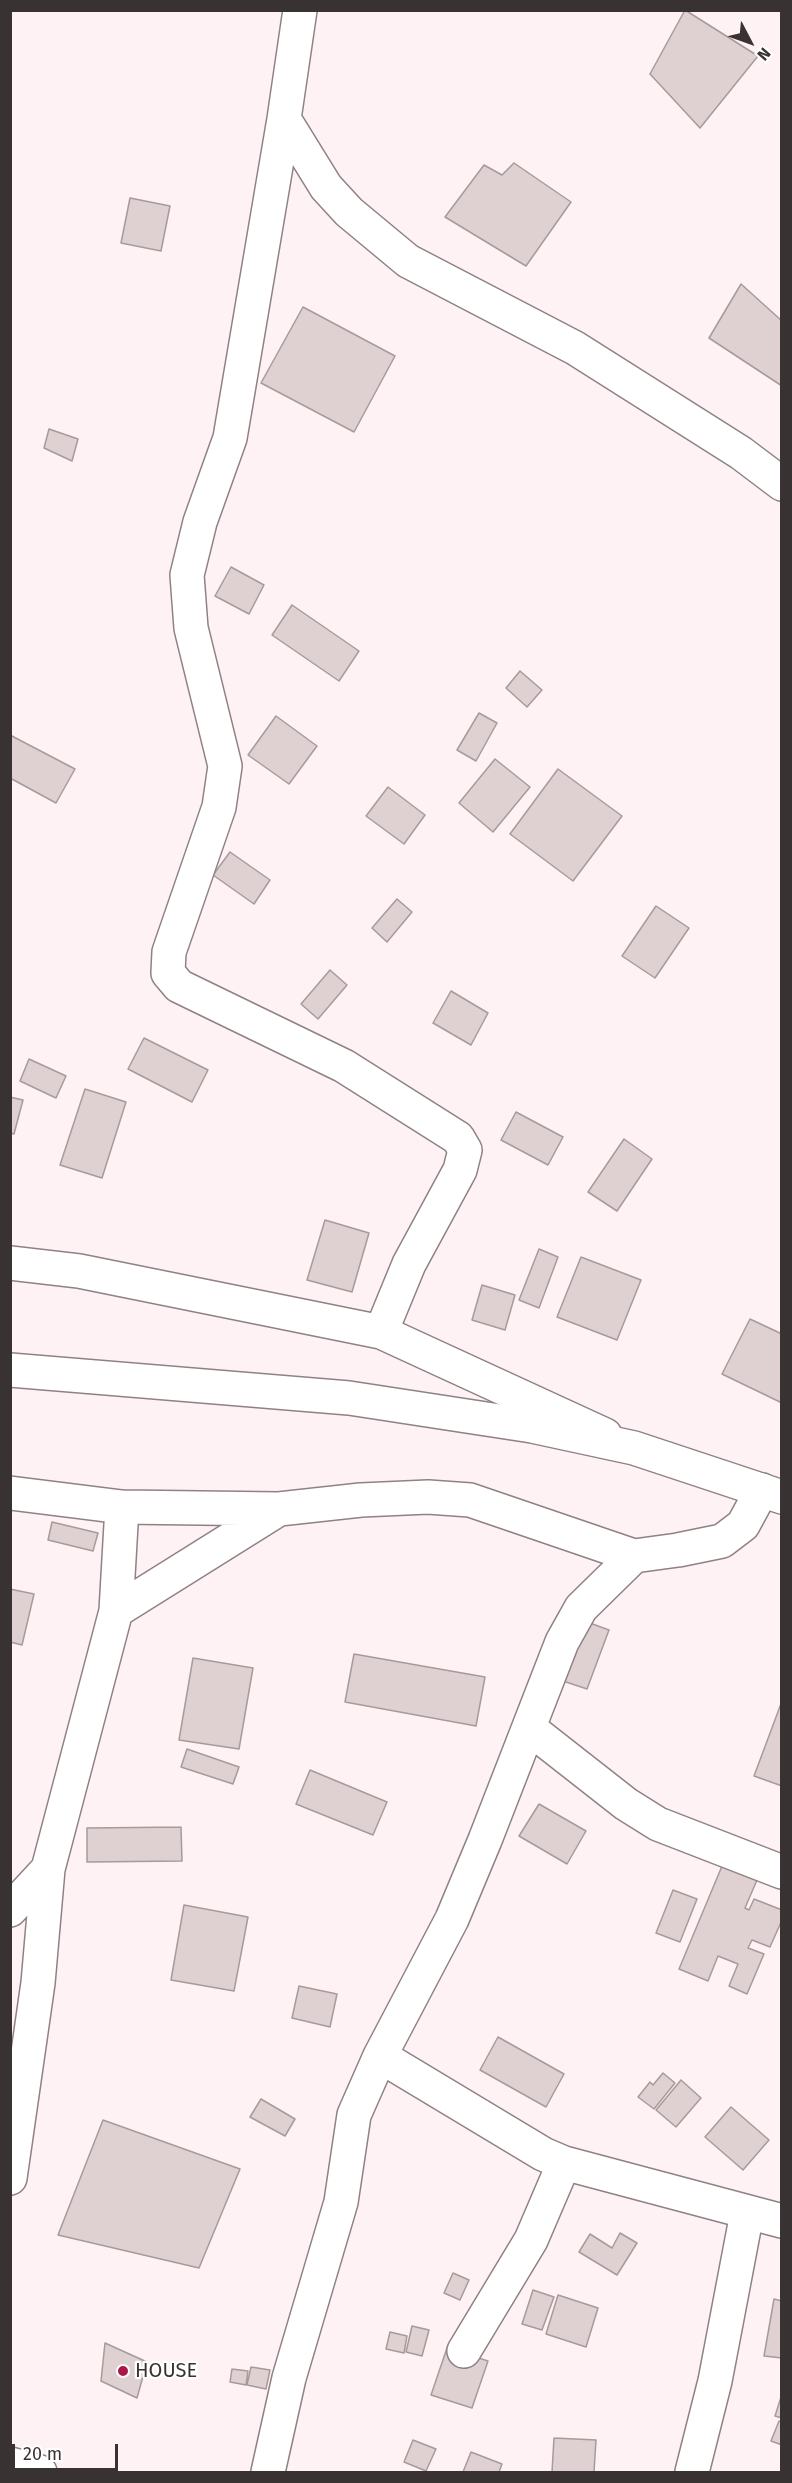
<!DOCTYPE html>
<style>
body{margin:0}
#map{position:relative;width:792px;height:2483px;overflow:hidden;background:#fff2f4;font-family:"Fira Sans",sans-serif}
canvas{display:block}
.frame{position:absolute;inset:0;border:12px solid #383233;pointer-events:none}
.north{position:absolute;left:720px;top:12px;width:60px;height:60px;-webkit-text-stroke:4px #fff;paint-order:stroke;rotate:131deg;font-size:16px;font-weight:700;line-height:24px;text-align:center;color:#383233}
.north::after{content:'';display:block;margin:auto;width:21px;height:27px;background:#383233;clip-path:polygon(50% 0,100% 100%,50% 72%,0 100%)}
.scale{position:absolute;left:12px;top:2444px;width:106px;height:27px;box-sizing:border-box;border:3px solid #383233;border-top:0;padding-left:8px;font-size:18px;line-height:21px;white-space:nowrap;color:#383233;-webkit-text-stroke:4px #fff;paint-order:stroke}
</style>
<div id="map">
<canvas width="792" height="2483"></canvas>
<div class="frame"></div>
<div class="north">N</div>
<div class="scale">20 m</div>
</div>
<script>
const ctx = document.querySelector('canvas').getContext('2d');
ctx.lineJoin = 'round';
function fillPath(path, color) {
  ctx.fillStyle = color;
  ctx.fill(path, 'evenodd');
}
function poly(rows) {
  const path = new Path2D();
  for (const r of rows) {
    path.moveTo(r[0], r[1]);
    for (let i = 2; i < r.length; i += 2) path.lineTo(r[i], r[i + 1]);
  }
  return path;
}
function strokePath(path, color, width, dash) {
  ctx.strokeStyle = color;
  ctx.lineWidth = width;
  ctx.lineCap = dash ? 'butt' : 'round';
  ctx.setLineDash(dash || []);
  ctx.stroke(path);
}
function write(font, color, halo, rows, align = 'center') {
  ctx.font = font + ' "Fira Sans",sans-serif';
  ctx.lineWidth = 4.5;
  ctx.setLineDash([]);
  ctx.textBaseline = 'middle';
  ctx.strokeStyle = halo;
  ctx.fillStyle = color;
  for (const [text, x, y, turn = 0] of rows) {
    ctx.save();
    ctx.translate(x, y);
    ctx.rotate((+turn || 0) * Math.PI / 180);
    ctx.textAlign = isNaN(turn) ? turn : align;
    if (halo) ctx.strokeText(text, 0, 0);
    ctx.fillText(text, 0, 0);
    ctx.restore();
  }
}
const building = poly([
 [685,10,758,56,700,128,650,74,685,10],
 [514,163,571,202,526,266,445,217,484,165,502,175,514,163],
 [130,198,170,206,161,251,121,243,130,198],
 [741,284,782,321,782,386,709,338,741,284],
 [303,307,395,356,354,432,261,383,303,307],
 [49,429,78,439,72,461,44,448,49,429],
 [231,567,264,585,249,614,215,596,231,567],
 [292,605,359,651,339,681,272,635,292,605],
 [520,671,542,690,527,707,506,688,520,671],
 [479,713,497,723,476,761,457,750,479,713],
 [276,716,317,746,289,784,248,755,276,716],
 [10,735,75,769,56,803,10,778,10,735],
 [495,759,530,787,493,832,459,803,495,759],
 [558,769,622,816,573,881,510,834,558,769],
 [388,787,425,815,404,844,366,816,388,787],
 [230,852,270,880,254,904,213,875,230,852],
 [397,899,412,912,387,942,372,928,397,899],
 [656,906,689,928,655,978,622,956,656,906],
 [330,970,347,985,318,1019,301,1004,330,970],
 [451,991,488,1013,471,1045,433,1023,451,991],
 [144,1038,208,1070,192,1102,128,1069,144,1038],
 [29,1059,66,1076,56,1098,20,1081,29,1059],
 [85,1089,126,1102,102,1178,60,1165,85,1089],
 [10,1097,23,1100,14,1134,10,1133,10,1097],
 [516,1112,563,1137,548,1165,501,1140,516,1112],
 [624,1139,652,1159,617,1211,588,1192,624,1139],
 [325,1220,369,1233,352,1292,307,1280,325,1220],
 [539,1249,558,1257,539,1308,519,1300,539,1249],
 [581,1257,641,1280,617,1340,557,1317,581,1257],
 [482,1285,515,1295,505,1330,472,1320,482,1285],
 [750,1319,782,1334,782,1403,722,1374,750,1319],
 [52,1522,98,1533,93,1551,48,1540,52,1522],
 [10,1589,34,1594,22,1645,10,1642,10,1589],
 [576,1618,609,1630,587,1689,554,1678,576,1618],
 [354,1654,485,1677,476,1726,345,1702,354,1654],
 [193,1658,253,1668,239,1749,179,1740,193,1658],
 [782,1701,782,1786,754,1776,782,1701],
 [187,1749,239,1767,233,1784,181,1767,187,1749],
 [310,1770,387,1802,373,1835,296,1804,310,1770],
 [539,1804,586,1831,567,1864,519,1836,539,1804],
 [181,1827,182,1861,87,1862,87,1828,181,1827],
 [722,1866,757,1880,745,1908,749,1910,754,1899,782,1910,782,1920,770,1947,752,1940,748,1948,764,1954,747,1994,729,1986,738,1964,718,1956,708,1981,679,1969,722,1866],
 [673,1890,697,1899,680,1942,656,1933,673,1890],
 [184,1905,248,1917,234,1991,171,1980,184,1905],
 [299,1986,337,1994,330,2027,292,2018,299,1986],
 [498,2037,564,2074,546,2107,480,2070,498,2037],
 [663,2073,675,2083,654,2109,638,2097,650,2082,653,2085,663,2073],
 [681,2080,701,2098,676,2127,656,2110,681,2080],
 [261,2099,295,2119,285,2136,250,2117,261,2099],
 [731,2107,769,2140,743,2170,705,2137,731,2107],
 [103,2120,240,2169,199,2268,58,2235,103,2120],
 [620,2233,637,2243,617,2275,579,2252,590,2234,612,2248,620,2233],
 [453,2273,469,2280,460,2300,444,2293,453,2273],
 [533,2290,554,2297,542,2330,522,2324,533,2290],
 [558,2295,598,2308,586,2347,546,2334,558,2295],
 [774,2299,782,2301,782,2358,764,2356,774,2299],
 [412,2326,429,2330,422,2356,406,2352,412,2326],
 [390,2332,407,2336,404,2353,386,2349,390,2332],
 [105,2343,147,2362,137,2398,101,2381,105,2343],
 [447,2348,488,2361,472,2408,431,2395,447,2348],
 [251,2367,270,2370,266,2389,247,2385,251,2367],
 [232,2369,248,2371,246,2385,230,2382,232,2369],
 [782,2394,782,2418,775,2416,782,2394],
 [779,2421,782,2422,782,2445,771,2441,779,2421],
 [554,2438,596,2440,594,2472,552,2472,554,2438],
 [413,2440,436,2449,426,2471,404,2462,413,2440],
 [471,2452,502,2464,499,2472,463,2472,471,2452]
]);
fillPath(building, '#dfd0d2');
strokePath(building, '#a89a9c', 1.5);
const street = poly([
 [300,10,284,119,230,438,200,522,187,575,191,628,225,766,219,807,169,952,168,973,179,986,344,1066,458,1138,465,1150,460,1170,409,1264,381,1332],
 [284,119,326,187,349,212,408,261,575,348,741,453,782,484],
 [10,1263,79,1271,381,1332,605,1435],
 [10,1493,122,1507,279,1509,361,1500,428,1497,470,1500,634,1556],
 [116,1611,279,1509],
 [529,1728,626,1804,658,1824,782,1872],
 [10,1910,48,1869],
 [380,2056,543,2154,564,2163,782,2221],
 [10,2178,38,1983,48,1869,116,1611,122,1507],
 [464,2351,531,2240,564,2163],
 [10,2464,40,2472],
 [268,2472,289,2378,341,2202,354,2115,380,2056,452,1919,485,1840,562,1642,581,1608,634,1556,678,1550,722,1541,743,1525,762,1490],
 [692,2472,715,2381,747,2213]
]);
const secondary = poly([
 [10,1370,349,1398,532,1426,634,1448,782,1497]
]);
strokePath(street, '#8f8283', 36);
strokePath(secondary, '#8f8283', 36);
strokePath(street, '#fff', 33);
strokePath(secondary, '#fff', 33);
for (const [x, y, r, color] of [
 [123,2371,6,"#aa1748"]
]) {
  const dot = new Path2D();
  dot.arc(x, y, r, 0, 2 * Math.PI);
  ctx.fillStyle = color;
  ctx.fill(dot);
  strokePath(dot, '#fff', 2);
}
write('20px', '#383233', '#fff', [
 ["HOUSE",135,2371]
], 'left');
</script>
